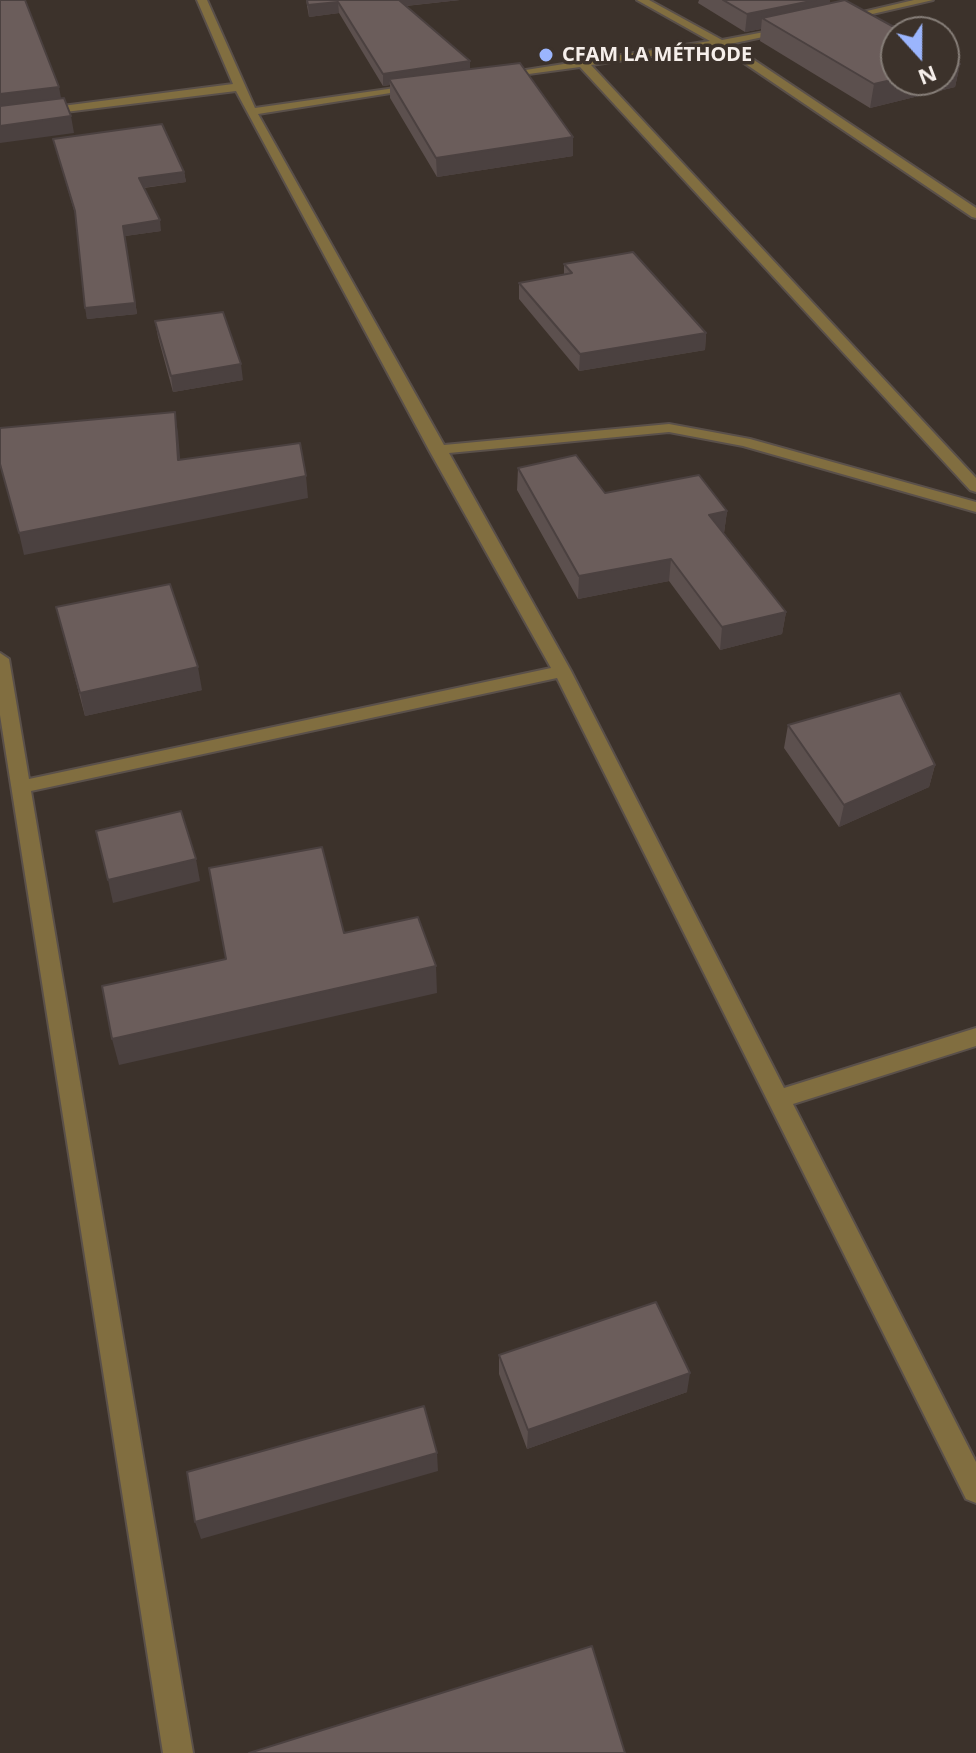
<!DOCTYPE html>
<meta charset="utf-8">
<style>
body{margin:0}
#map{position:relative;width:976px;height:1753px;overflow:hidden;background:#3c322b;font-family:"Noto Sans",sans-serif}
canvas{display:block}
.north{position:absolute;left:880px;top:16px;width:80px;height:80px;box-sizing:border-box;background:#3c322b;border:2px solid #867e78;border-radius:50%;rotate:159deg;font-size:22px;font-weight:700;line-height:32px;text-align:center;color:#f6efeb}
.north::after{content:'';display:block;margin:auto;width:28px;height:36px;background:#9bb5fd;clip-path:polygon(50% 0,100% 100%,50% 72%,0 100%)}
</style>
<div id="map">
<canvas width="976" height="1753"></canvas>
<div class="north">N</div>
</div>
<script>
const ctx = document.querySelector('canvas').getContext('2d');
ctx.lineJoin = 'round';
function poly(rows) {
  const path = new Path2D();
  for (const r of rows) {
    path.moveTo(r[0], r[1]);
    for (let i = 2; i < r.length; i += 2) path.lineTo(r[i], r[i + 1]);
  }
  return path;
}
function strokePath(path, color, width, dash) {
  ctx.strokeStyle = color;
  ctx.lineWidth = width;
  ctx.lineCap = dash ? 'butt' : 'round';
  ctx.setLineDash(dash || []);
  ctx.stroke(path);
}
function fillPath(path, color) {
  ctx.fillStyle = color;
  ctx.fill(path, 'evenodd');
}
function write(font, color, halo, rows, align = 'center') {
  ctx.font = font + ' "Noto Sans",sans-serif';
  ctx.lineWidth = 7;
  ctx.setLineDash([]);
  ctx.textBaseline = 'middle';
  ctx.strokeStyle = halo;
  ctx.fillStyle = color;
  for (const [text, x, y, turn = 0] of rows) {
    ctx.save();
    ctx.translate(x, y);
    ctx.rotate((+turn || 0) * Math.PI / 180);
    ctx.textAlign = isNaN(turn) ? turn : align;
    if (halo) ctx.strokeText(text, 0, 0);
    ctx.fillText(text, 0, 0);
    ctx.restore();
  }
}
const minor = poly([
 [197,0,207,0,255,108,416,85,422,88,258,114,444,445,669,424,750,439,976,502,976,512,743,446,669,432,449,453,571,671,784,1088,976,1028,976,1046,793,1104,976,1462,976,1503,966,1499,557,678,31,791,193,1753,163,1753,0,715,0,653,9,659,29,779,551,668,429,450,236,91,0,120,0,114,233,84,197,0],
 [637,0,649,0,722,40,791,27,791,31,730,44,976,208,976,218,972,217,719,46,591,65,976,478,976,492,970,490,580,67,499,78,494,75,710,41,637,0],
 [914,0,933,0,842,21,837,18,914,0]
]);
strokePath(minor, '#5a504a', 4);
fillPath(minor, '#816e40');
fillPath(poly([
 [306,0,460,0,406,6,470,61,470,69,573,156,437,177,390,98,390,85,383,86,339,13,309,17],
 [699,0,830,0,829,4,960,64,955,87,870,108,760,41,761,29,745,32,698,3],
 [53,139,184,172,186,182,144,188,161,231,125,236,137,314,87,319,76,217],
 [564,264,706,333,705,350,579,371,519,299,519,283,564,274],
 [155,321,243,380,173,392,158,337],
 [518,468,605,493,727,511,724,533,786,612,782,634,720,650,669,581,578,599,517,490],
 [56,607,202,690,85,716],
 [788,725,935,765,929,787,839,827,784,748],
 [499,1355,687,1392,527,1449,499,1374]
]), '#5c504e');
fillPath(poly([
 [395,0,460,0,395,7],
 [816,0,830,0,828,15,762,18,761,29,745,32,747,14],
 [338,2,339,13,309,17,308,5],
 [470,61,470,73,389,79,390,85,383,86,383,74],
 [960,64,955,87,870,108,874,84,896,79,896,80,944,80,944,67],
 [59,87,62,103,0,111,0,94],
 [71,116,74,133,0,143,0,126],
 [573,137,573,156,437,177,436,158],
 [184,172,186,182,141,188,139,178],
 [160,220,161,231,125,236,137,314,87,319,85,308,123,226],
 [706,333,705,350,579,371,580,354],
 [241,364,243,380,173,392,171,376],
 [175,412,178,433,182,481,178,460],
 [306,476,308,498,24,555,19,533],
 [727,511,724,533,709,515],
 [671,559,669,581,578,599,579,576],
 [786,612,782,634,720,650,722,627],
 [198,667,202,690,85,716,80,693],
 [935,765,929,787,839,827,844,805],
 [196,859,200,881,113,903,108,880],
 [436,966,437,993,119,1065,112,1039],
 [690,1373,687,1392,527,1449,528,1430],
 [437,1453,438,1471,201,1539,195,1522]
]), '#4b4140');
const building = poly([
 [0,0,25,0,59,87,0,94,0,0],
 [307,0,399,0,470,61,383,74,338,2,308,5,307,0],
 [723,0,816,0,747,14,723,0],
 [845,0,903,32,896,32,896,79,874,84,762,18,845,0],
 [944,55,960,64,944,67,944,55],
 [520,63,573,137,436,158,389,79,520,63],
 [64,98,71,116,0,126,0,106,64,98],
 [162,124,184,172,139,178,160,220,123,226,135,303,85,308,75,211,53,139,162,124],
 [633,252,706,333,580,354,519,283,572,273,564,264,633,252],
 [223,312,241,364,171,376,155,321,223,312],
 [175,412,178,460,300,443,306,476,19,533,0,464,0,428,175,412],
 [576,455,605,493,699,475,727,511,709,515,786,612,722,627,671,559,579,576,518,468,576,455],
 [170,584,198,667,80,693,56,607,170,584],
 [900,693,935,765,844,805,788,725,900,693],
 [181,811,196,859,108,880,96,831,181,811],
 [322,847,344,933,418,917,436,966,112,1039,102,986,226,959,209,868,322,847],
 [656,1302,690,1373,528,1430,499,1355,656,1302],
 [424,1406,437,1453,195,1522,187,1472,424,1406],
 [592,1646,625,1753,249,1753,592,1646]
]);
fillPath(building, '#6b5d5b');
strokePath(building, '#4b4140', 2);
for (const [x, y, r, color] of [
 [546,55,8,"#9bb5fd"]
]) {
  const dot = new Path2D();
  dot.arc(x, y, r, 0, 2 * Math.PI);
  ctx.fillStyle = color;
  ctx.fill(dot);
  strokePath(dot, '#3c322b', 3);
}
write('bold 20px', '#f6efeb', '#3c322b', [
 ["CFAM LA MÉTHODE",562,55]
], 'left');
</script>
